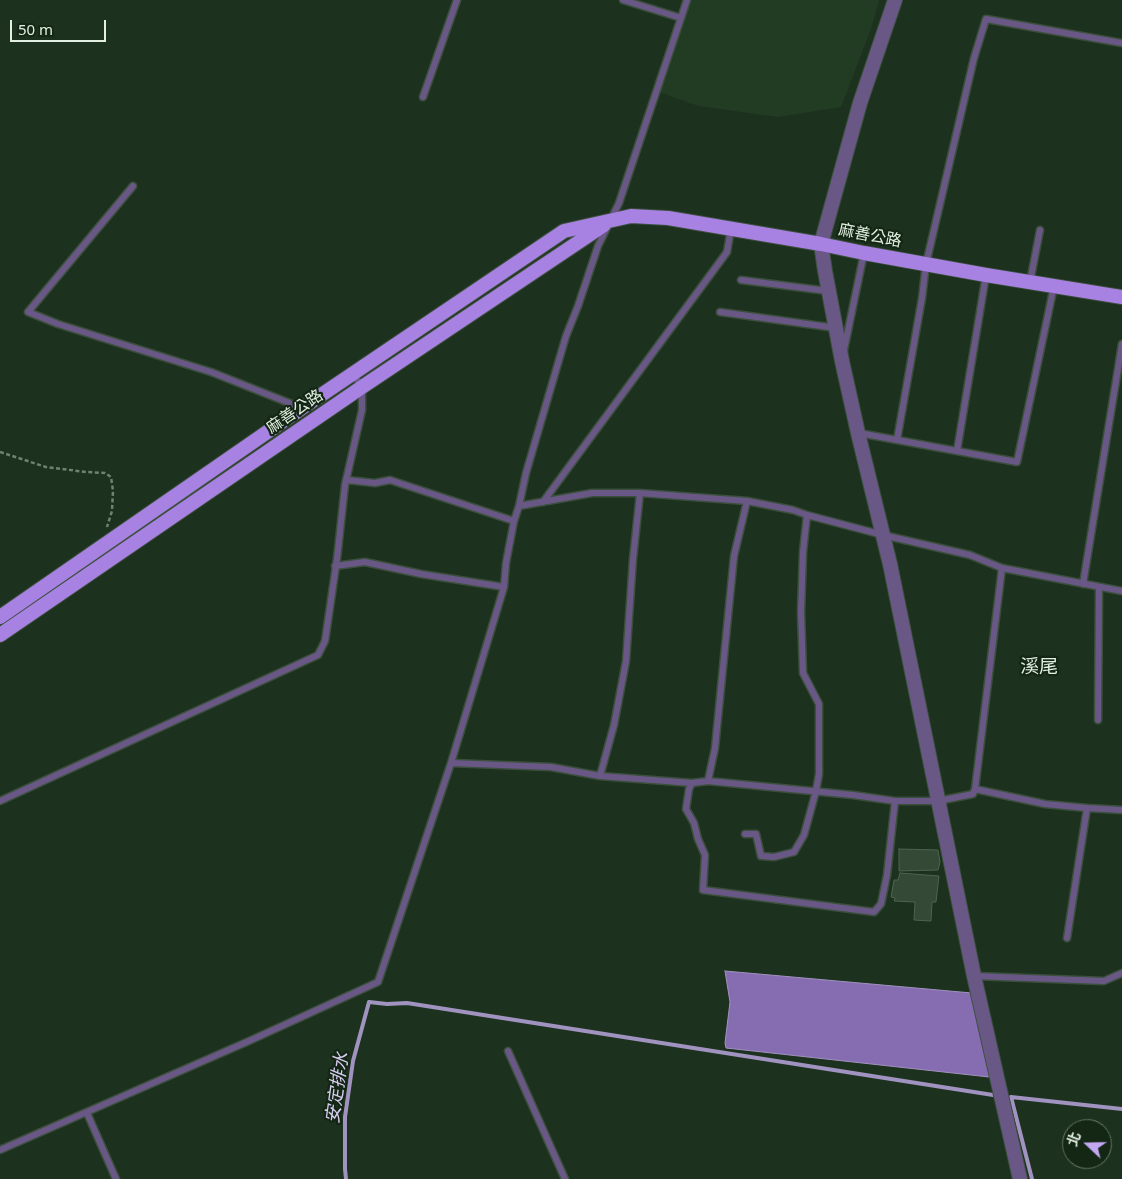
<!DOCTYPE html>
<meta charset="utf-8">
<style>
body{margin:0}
#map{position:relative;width:1122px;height:1179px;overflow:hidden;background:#1c311e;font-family:"Noto Sans","Noto Sans TC",sans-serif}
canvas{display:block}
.north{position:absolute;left:1062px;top:1119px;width:50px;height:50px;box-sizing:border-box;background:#132714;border:1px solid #657766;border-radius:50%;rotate:291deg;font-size:14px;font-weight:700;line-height:20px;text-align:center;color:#e1eee1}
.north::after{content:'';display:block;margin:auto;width:18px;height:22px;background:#c2a7f2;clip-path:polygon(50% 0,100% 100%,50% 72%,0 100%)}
.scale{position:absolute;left:10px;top:20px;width:96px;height:22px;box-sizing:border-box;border:2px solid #e1eee1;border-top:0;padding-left:6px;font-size:15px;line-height:18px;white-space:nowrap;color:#e1eee1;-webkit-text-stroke:4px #132714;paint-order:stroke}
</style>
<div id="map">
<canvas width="1122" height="1179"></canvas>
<div class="north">北</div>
<div class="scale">50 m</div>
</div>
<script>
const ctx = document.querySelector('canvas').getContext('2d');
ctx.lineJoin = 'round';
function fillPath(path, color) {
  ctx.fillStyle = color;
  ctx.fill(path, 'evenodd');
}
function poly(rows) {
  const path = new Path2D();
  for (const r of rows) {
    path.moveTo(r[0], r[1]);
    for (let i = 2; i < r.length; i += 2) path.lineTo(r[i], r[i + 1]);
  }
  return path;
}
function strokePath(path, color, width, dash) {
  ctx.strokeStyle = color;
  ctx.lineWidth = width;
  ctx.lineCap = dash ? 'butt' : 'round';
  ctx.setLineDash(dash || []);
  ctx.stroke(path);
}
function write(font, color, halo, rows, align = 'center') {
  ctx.font = font + ' "Noto Sans","Noto Sans TC",sans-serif';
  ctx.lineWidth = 4.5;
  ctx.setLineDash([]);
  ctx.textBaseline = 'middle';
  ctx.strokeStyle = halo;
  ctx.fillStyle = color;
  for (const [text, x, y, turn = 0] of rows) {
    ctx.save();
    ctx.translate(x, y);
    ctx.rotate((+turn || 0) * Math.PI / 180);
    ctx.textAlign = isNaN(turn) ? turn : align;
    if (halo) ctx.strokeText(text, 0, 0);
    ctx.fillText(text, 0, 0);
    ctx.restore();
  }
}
fillPath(poly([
 [691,0,879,0,871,29,841,107,778,117,698,106,659,92]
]), '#223c24');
const water = poly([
 [725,971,972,993,989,1077,726,1048,725,1043,730,1002,725,971]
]);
fillPath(water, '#866cb1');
strokePath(water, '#a193bf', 1);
strokePath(poly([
 [346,1179,345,1169,345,1117,353,1061,369,1002,387,1004,407,1003,993,1095],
 [1032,1179,1011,1097,1122,1109]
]), '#a193bf', 4);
const building = poly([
 [899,849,938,850,940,862,938,870,899,871,899,849],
 [900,873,939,876,936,902,932,902,931,921,914,920,915,902,894,901,895,898,891,897,894,880,898,880,900,873]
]);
fillPath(building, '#354a36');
strokePath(building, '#4e644e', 1);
const service = poly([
 [623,0,681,18],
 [423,97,457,0],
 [133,186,28,312,58,324,211,372,302,408],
 [741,280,828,291],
 [1030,282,1040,230],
 [720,312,836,328],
 [844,350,864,253],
 [859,433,1017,462,1054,286],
 [897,440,922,298,926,264,974,58,986,19,1122,43],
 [957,451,986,275],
 [347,480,375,483,390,480,514,521],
 [543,502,727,252,731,229],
 [519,506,592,493,640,493,747,501,793,510,807,515,883,535,970,555,1002,568,1122,591],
 [335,566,365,562,421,574,504,587],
 [1083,584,1122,344],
 [1098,720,1099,587],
 [451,763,551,767,600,776,692,783,708,781,853,795,895,801,938,801,973,794,975,789,1045,804,1087,808,1122,810],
 [600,776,614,725,626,661,633,559,640,493],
 [708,781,715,748,734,556,747,501],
 [692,783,689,789,686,809,694,823,698,839,705,855,703,890,874,912,881,904,887,875,895,801],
 [975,789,1002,568],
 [0,801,318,655,325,641,337,559,345,485,362,410,362,387,353,374],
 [745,834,756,834,761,856,774,857,794,852,804,835,816,791,819,774,819,704,803,673,801,612,803,552,807,515],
 [1067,938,1087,808],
 [975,976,1104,981,1122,973],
 [508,1051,565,1179],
 [87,1113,116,1179],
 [0,1150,249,1041,378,982,451,763,504,587,506,563,514,521,519,506,526,473,566,336,578,306,598,246,619,203,687,0]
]);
const tertiary = poly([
 [895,0,860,103,821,244,825,271,842,361,858,433,890,564,974,976,1020,1179]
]);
const primary = poly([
 [0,617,302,408,564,231,631,216,668,218,821,244,864,253,986,275,1122,297],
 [0,635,362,387,604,225]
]);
strokePath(service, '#3c4f3d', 9);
strokePath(tertiary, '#3c4f3d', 16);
strokePath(primary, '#3c4f3d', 16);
strokePath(poly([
 [0,452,46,467,86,472,105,473,111,477,113,491,112,511,107,527]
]), '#708271', 2.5, [4, 2.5]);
strokePath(service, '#695886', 6);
strokePath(tertiary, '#695886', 14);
strokePath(primary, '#a782e2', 14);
write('16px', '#e1eee1', '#132714', [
 ["麻善公路",870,236,11],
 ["麻善公路",295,412,-34]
]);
write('italic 18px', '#d8ccf2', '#132714', [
 ["安定排水",338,1088,-82]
]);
write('19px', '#e1eee1', '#132714', [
 ["溪尾",1039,668]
]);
</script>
